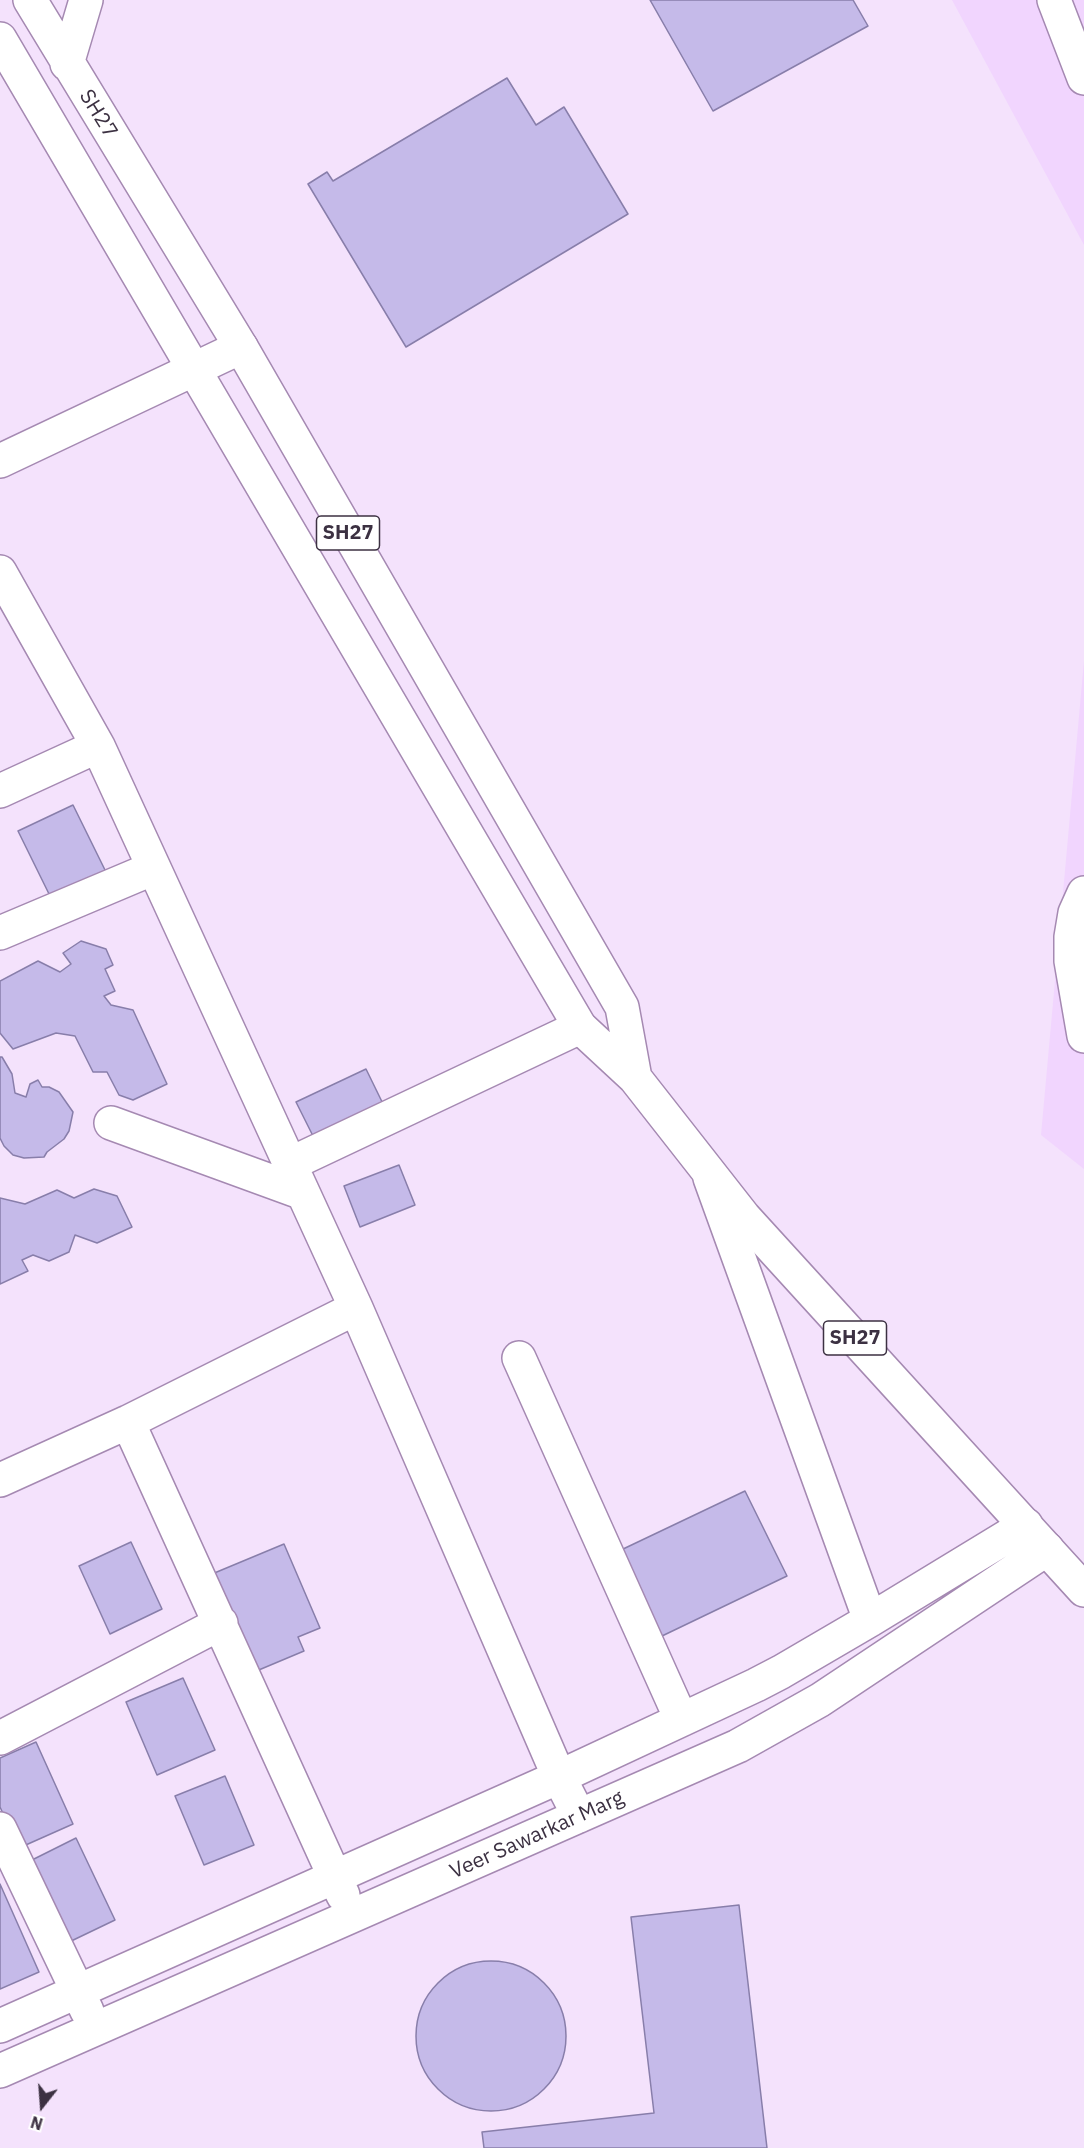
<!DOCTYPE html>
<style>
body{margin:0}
#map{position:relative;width:1084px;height:2148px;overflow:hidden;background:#f4e2fc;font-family:"IBM Plex Sans",sans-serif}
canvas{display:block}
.north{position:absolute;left:12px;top:2076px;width:60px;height:60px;-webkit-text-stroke:4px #fff;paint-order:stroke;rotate:197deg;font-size:16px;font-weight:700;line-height:24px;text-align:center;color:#3c3142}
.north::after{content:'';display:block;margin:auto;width:21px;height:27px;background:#3c3142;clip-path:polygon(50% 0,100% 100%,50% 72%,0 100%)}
</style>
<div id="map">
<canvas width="1084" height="2148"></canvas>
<div class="north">N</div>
</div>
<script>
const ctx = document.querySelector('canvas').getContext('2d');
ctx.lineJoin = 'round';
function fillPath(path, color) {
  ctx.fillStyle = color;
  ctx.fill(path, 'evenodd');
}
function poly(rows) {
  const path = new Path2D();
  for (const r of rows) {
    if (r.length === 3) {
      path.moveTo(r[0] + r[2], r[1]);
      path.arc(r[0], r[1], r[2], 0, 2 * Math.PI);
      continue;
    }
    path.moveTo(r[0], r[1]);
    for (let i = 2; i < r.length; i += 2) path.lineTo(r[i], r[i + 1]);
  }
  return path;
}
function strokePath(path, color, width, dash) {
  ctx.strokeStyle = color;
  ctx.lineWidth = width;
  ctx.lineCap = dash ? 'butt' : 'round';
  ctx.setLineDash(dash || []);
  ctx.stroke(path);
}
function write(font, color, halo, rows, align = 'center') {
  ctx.font = font + ' "IBM Plex Sans",sans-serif';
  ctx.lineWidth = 4.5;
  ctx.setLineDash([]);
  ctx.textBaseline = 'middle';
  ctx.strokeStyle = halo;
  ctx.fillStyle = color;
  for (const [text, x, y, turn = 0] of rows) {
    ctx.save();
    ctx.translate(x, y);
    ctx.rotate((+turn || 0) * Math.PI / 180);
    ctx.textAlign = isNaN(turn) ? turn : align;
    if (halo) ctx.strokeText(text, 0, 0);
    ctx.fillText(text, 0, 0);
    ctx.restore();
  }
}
fillPath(poly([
 [952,0,1084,0,1084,245],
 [1084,661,1084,1169,1041,1135]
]), '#f1d5fe');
const building = poly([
 [650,0,853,0,868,26,713,111,650,0],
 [507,78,536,125,564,107,628,214,406,347,308,184,327,172,333,181,507,78],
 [73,805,106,872,51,898,18,831,73,805],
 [81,941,106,949,113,965,105,969,115,991,104,996,111,1005,133,1010,167,1084,133,1100,119,1095,107,1072,93,1072,75,1036,56,1033,13,1049,0,1033,0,981,38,961,60,972,71,964,63,953,81,941],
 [0,1057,2,1057,12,1074,15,1093,26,1097,30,1084,38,1080,42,1087,49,1087,59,1092,73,1112,69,1131,64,1139,47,1152,44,1157,24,1158,13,1155,4,1146,0,1138,0,1057],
 [366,1069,387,1112,318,1146,296,1102,366,1069],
 [399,1165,415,1205,360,1227,344,1186,399,1165],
 [94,1189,117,1196,132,1227,97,1243,75,1235,69,1252,49,1261,33,1255,22,1260,28,1271,0,1284,0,1198,25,1204,57,1190,74,1198,94,1189],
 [745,1491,787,1576,662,1636,621,1550,745,1491],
 [131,1542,162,1609,110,1634,79,1566,131,1542],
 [284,1544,320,1628,298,1637,304,1651,254,1672,212,1574,284,1544],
 [183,1678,215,1750,157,1775,126,1702,183,1678],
 [36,1742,73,1824,19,1848,0,1807,0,1758,36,1742],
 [225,1776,254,1845,204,1865,175,1796,225,1776],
 [76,1838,115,1920,65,1944,26,1863,76,1838],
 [0,1884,39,1972,0,1989,0,1884],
 [739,1905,767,2148,484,2148,482,2132,654,2113,631,1917,739,1905],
 [491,2036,75]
]);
fillPath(building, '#c5bae9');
strokePath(building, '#887eaa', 1.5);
const minor = poly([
 [1054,0,1084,78],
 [0,461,241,347],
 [0,572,98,746],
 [0,791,98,746,356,1308,559,1777,579,1816],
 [1084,893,1075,913,1071,937,1071,961,1084,1036],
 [0,933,154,868],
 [111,1123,303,1193],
 [290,1164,580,1027],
 [710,1178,870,1620],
 [519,1358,681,1719],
 [128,1422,343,1895],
 [0,1480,128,1422,356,1308],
 [0,1738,221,1623],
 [0,1829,87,2011],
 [0,2026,559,1777,756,1685,781,1672,870,1620,1026,1525],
 [0,2071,738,1746,820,1700,1047,1549]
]);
const major = poly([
 [30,0,241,347,622,1007,635,1078,744,1217,1084,1590],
 [0,39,580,1027,635,1078],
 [67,64,86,0]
]);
strokePath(minor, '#a589b2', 36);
strokePath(major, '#a589b2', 36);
strokePath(minor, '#fff', 33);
strokePath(major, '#fff', 33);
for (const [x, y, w] of [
 [348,533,63],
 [855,1338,63]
]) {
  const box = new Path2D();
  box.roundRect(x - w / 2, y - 17, w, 34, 4.5);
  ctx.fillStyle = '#fff';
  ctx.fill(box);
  strokePath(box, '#3c3142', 1.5);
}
write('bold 20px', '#3c3142', null, [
 ["SH27",348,533],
 ["SH27",855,1338]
]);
write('21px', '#3c3142', '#fff', [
 ["SH27",98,114,58],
 ["Veer Sawarkar Marg",537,1835,-24]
]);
</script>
